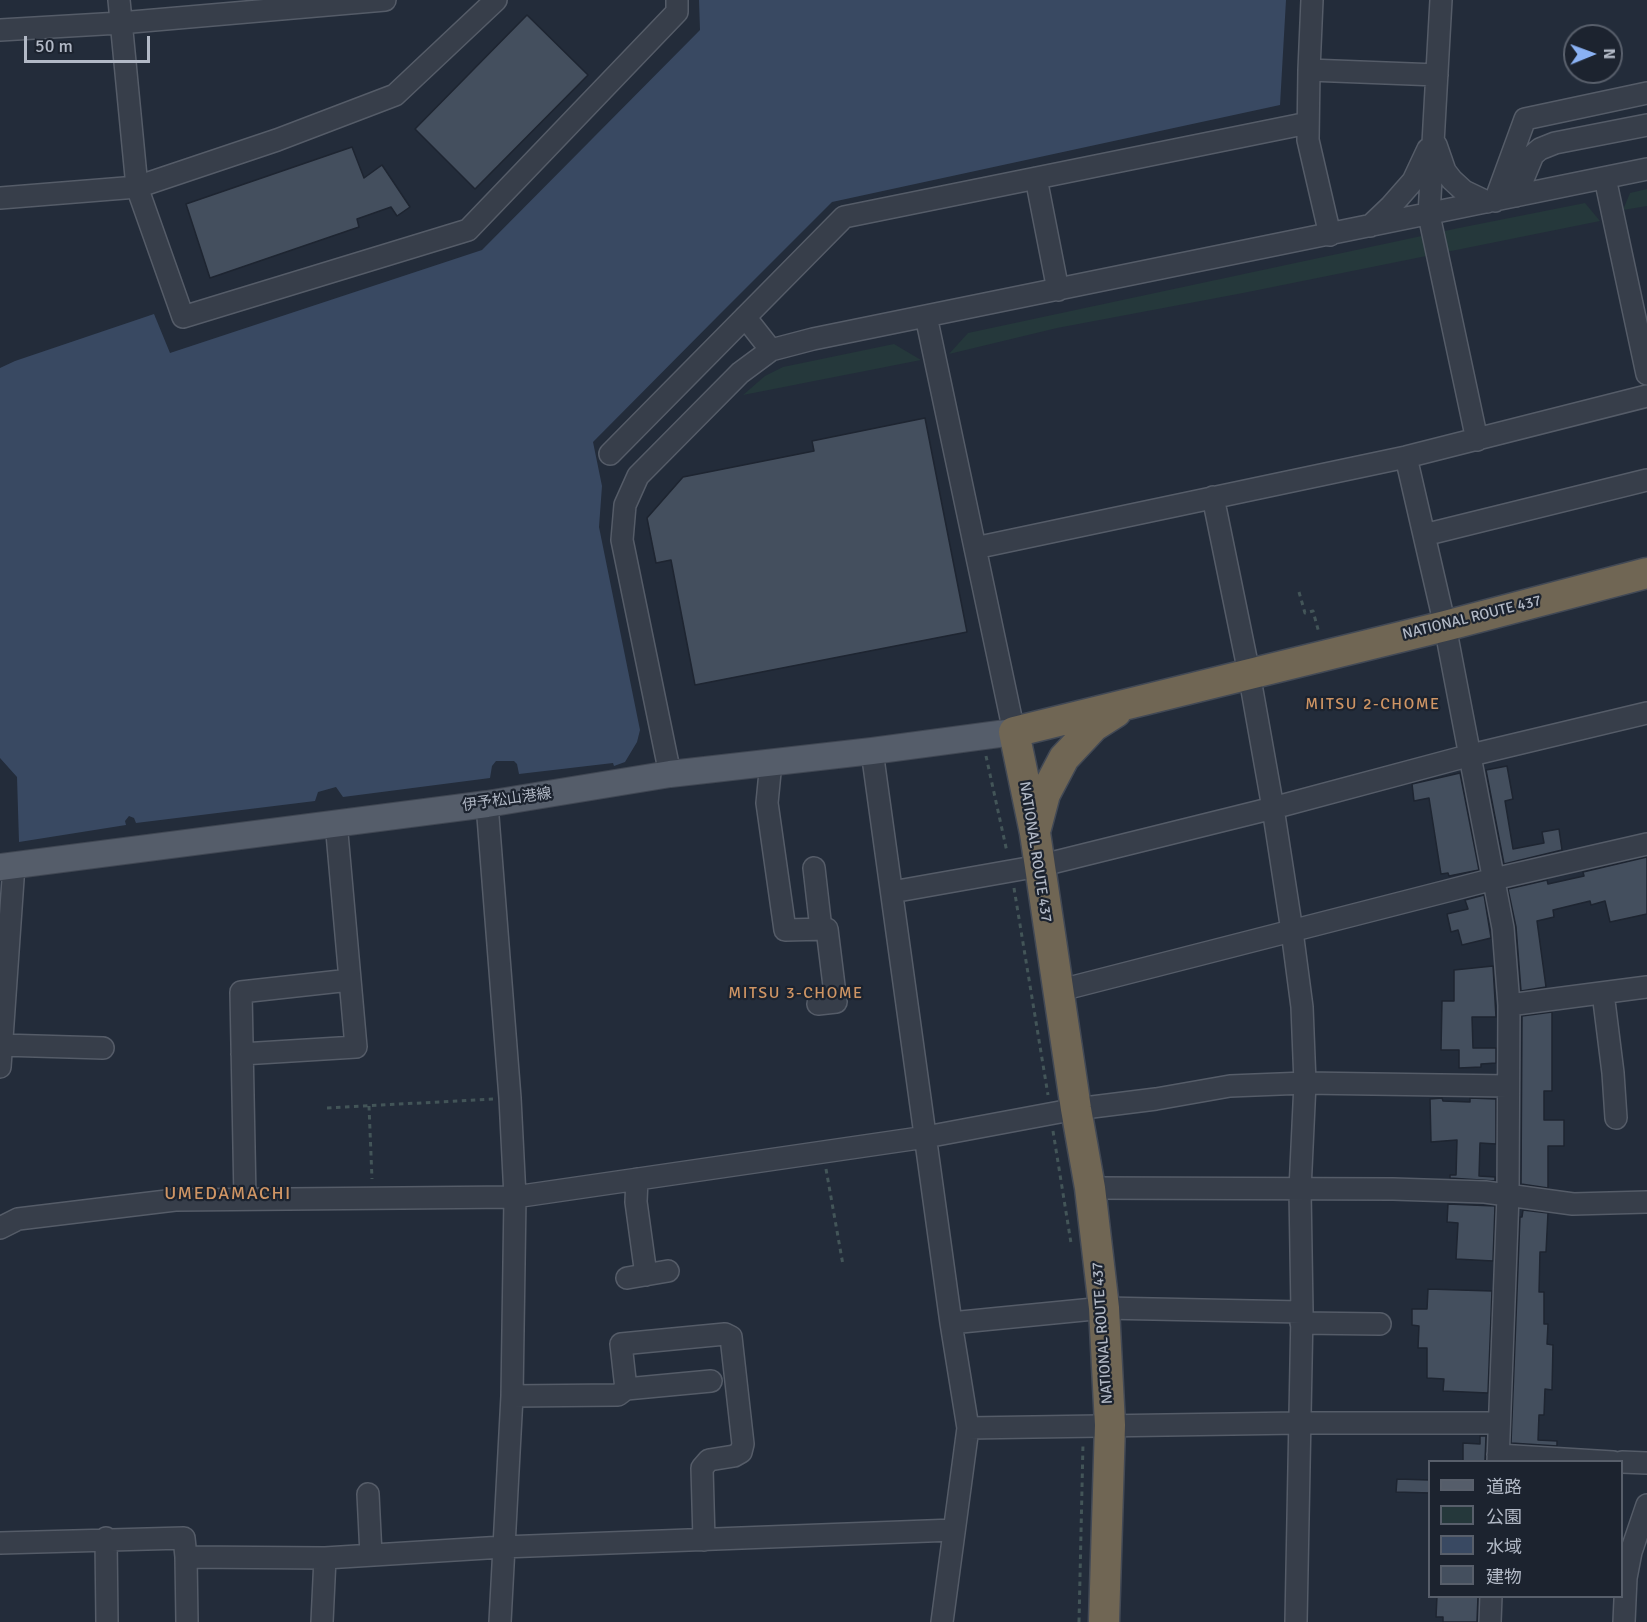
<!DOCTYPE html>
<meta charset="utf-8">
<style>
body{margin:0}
#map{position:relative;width:1647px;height:1622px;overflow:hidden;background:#232c3a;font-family:Signika,"Noto Sans JP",sans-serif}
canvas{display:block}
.legend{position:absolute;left:1428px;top:1460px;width:195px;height:138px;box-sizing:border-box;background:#1c232f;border:2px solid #585f6b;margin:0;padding:8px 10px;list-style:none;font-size:18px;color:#b2b9c6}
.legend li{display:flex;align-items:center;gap:12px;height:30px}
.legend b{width:30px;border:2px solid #585f6b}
.north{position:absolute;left:1563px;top:24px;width:60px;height:60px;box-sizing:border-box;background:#1c232f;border:2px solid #585f6b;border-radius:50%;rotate:89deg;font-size:16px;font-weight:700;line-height:24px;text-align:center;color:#b2b9c6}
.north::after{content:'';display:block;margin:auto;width:21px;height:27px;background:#8ab1f3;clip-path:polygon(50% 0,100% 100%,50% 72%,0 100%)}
.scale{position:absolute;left:24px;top:36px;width:126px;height:27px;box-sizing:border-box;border:3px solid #b2b9c6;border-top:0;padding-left:8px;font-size:18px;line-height:21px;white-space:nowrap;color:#b2b9c6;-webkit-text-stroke:4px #1c232f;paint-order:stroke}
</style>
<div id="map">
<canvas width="1647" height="1622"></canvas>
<ul class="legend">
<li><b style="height:8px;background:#555d6a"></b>道路</li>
<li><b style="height:16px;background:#25383b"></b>公園</li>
<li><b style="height:16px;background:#394962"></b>水域</li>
<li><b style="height:16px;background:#444f5e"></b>建物</li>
</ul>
<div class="north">N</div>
<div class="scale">50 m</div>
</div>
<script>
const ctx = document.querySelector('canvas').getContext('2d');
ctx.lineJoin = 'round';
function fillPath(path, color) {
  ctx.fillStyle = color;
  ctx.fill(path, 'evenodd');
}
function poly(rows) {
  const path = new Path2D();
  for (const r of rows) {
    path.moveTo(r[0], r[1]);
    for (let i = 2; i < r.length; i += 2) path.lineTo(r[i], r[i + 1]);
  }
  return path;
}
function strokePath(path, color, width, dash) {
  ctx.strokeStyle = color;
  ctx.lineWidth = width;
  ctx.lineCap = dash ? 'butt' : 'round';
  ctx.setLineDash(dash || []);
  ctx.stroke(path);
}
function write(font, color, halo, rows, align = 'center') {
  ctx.font = font + ' Signika,"Noto Sans JP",sans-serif';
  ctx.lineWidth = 4.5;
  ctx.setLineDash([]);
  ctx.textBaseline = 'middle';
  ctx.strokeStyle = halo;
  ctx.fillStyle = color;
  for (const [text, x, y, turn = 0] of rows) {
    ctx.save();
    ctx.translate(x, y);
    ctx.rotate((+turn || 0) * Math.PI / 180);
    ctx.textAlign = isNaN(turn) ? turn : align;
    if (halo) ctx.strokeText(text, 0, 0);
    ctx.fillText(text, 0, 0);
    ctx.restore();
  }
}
fillPath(poly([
 [1647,189,1647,206,1623,210,1630,193],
 [1585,203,1600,221,1243,293,1057,328,949,354,968,333,1459,228],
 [894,344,921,360,743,395,765,376,783,367]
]), '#25383b');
fillPath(poly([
 [699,0,1286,0,1280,105,832,202,720,314,593,442,602,486,599,527,640,730,637,742,625,762,614,766,613,763,519,774,517,764,514,761,496,761,492,766,490,778,343,797,336,787,318,792,315,801,136,823,134,818,129,816,125,821,126,825,19,842,17,777,0,758,0,368,15,361,154,314,170,353,482,250,700,30]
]), '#394962');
const building = poly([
 [527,15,588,75,475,189,415,129,527,15],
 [352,147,364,178,382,165,410,207,397,216,391,207,357,219,359,227,210,278,186,204,352,147],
 [925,418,967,632,695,685,671,560,656,563,647,518,683,477,814,451,812,441,925,418],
 [1507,766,1513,799,1505,801,1513,849,1544,843,1542,832,1559,829,1562,850,1504,864,1486,770,1507,766],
 [1460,773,1479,870,1449,876,1448,873,1441,874,1429,798,1414,801,1412,784,1460,773],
 [1647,857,1647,914,1610,922,1605,901,1591,905,1590,901,1553,910,1554,917,1537,921,1546,987,1521,991,1516,927,1508,889,1547,880,1548,884,1584,876,1583,872,1647,857],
 [1484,895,1491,938,1462,945,1458,930,1451,932,1447,914,1468,909,1465,900,1484,895],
 [1493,966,1496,1017,1472,1017,1473,1048,1496,1048,1496,1063,1481,1064,1481,1067,1459,1068,1459,1050,1441,1050,1442,1001,1454,1001,1454,970,1493,966],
 [1552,1012,1552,1091,1544,1091,1544,1120,1564,1120,1564,1146,1548,1146,1548,1188,1521,1184,1522,1016,1552,1012],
 [1442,1098,1443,1101,1470,1102,1470,1098,1496,1099,1496,1144,1480,1143,1479,1176,1495,1177,1495,1181,1450,1178,1450,1175,1456,1175,1457,1140,1431,1142,1430,1099,1442,1098],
 [1448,1204,1495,1206,1493,1261,1456,1259,1458,1223,1447,1222,1448,1204],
 [1523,1210,1548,1213,1546,1252,1540,1252,1539,1292,1544,1292,1544,1324,1548,1324,1547,1344,1553,1345,1552,1390,1545,1389,1544,1415,1539,1415,1538,1440,1557,1441,1557,1446,1511,1443,1520,1217,1522,1217,1523,1210],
 [1428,1289,1492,1291,1488,1393,1443,1391,1444,1379,1427,1378,1427,1348,1418,1348,1419,1326,1412,1325,1412,1309,1427,1309,1428,1289],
 [1480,1436,1486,1436,1485,1461,1463,1461,1463,1443,1480,1444,1480,1436],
 [1397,1479,1430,1480,1430,1493,1396,1492,1397,1479],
 [1437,1596,1478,1596,1477,1622,1443,1622,1443,1617,1436,1617,1437,1596]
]);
fillPath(building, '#444f5e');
strokePath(building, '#1e2531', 1.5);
const minor = poly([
 [119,0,137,187,183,317,468,230,677,12,677,0],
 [1312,0,1309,70,1437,75],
 [1441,0,1429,215,1477,440],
 [0,30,120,23,385,0],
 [1309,70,1308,140,1330,235],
 [1436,145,1445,171,1452,180,1464,191,1487,202],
 [1036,178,1058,290],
 [1605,178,1647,374],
 [1516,196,1533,155,1540,149,1555,143,1647,125],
 [0,198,137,187,277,140,395,95,496,0],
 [1495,201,1525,119,1647,93],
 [1370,226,1391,206,1413,181,1428,149],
 [926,316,1014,732],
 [745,317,771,350],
 [610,454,844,217,1308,123],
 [1406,457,1445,626,1503,928,1509,1005,1508,1195,1498,1462],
 [1213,497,1249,673,1273,808,1292,931,1302,1007,1305,1083,1300,1190,1302,1312,1296,1622],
 [1424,535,1647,480],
 [975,548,1406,457,1647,396],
 [872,751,951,1323,968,1428,942,1622],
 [771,762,767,803,785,930,827,929,836,1002,818,1004],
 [670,774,622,540,625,505,638,476,740,373,771,350,813,339,1647,169],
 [487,804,510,1098,515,1197,512,1396,500,1622],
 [814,868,821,929],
 [892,892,1039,866,1273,808,1471,755,1647,713],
 [1057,991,1494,879,1647,844],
 [1603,993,1613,1073,1616,1118],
 [1509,1005,1647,987],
 [2,1045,103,1048],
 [242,1054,356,1047,336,822],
 [0,1067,14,865],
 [637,1179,636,1202,646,1275],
 [1090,1188,1393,1189,1485,1192,1573,1204,1647,1202],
 [245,1199,241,992,350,980],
 [0,1228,18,1219,175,1200,515,1197,926,1137,1076,1109,1156,1099,1230,1086,1305,1083,1508,1086],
 [627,1278,668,1271],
 [951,1323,1104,1308,1302,1312],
 [1301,1323,1380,1324],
 [626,1389,621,1344,725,1334,731,1337,743,1444,741,1452,734,1456,709,1460,702,1468,704,1540],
 [512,1396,618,1395,626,1389,711,1381],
 [968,1428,1298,1423,1499,1423],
 [1498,1455,1613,1462],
 [1622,1462,1647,1463],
 [368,1494,371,1555],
 [106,1538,107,1622],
 [0,1543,184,1538,186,1557,325,1558,503,1547,954,1530],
 [186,1557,187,1622],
 [322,1622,325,1558],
 [1490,1622,1491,1596],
 [1624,1622,1626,1578,1631,1552,1647,1505]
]);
const major = poly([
 [0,867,487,804,670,774,872,751,1014,732]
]);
const highway = poly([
 [1036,828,1045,794,1064,758,1094,726,1116,712],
 [1104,1622,1110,1425,1104,1308,1090,1188,1076,1109,1035,833,1014,732,1445,626,1647,573]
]);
strokePath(minor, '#555c68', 24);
strokePath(major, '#404753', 28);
strokePath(highway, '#424955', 33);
strokePath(poly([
 [1299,592,1305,613,1313,611,1319,633],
 [986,756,1007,852],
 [1014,888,1048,1095],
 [369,1106,372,1179],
 [327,1108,493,1099],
 [1053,1131,1071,1243],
 [826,1169,843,1265],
 [1079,1622,1083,1444]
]), '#435558', 3, [4.5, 4.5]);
strokePath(minor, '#373e4a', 21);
strokePath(major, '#555d6a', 26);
strokePath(highway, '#706654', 30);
write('15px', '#b2b9c6', '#1c232f', [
 ["NATIONAL ROUTE 437",1472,618,-14],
 ["伊予松山港線",507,800,-8],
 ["NATIONAL ROUTE 437",1035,852,81],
 ["NATIONAL ROUTE 437",1103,1333,-94]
]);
ctx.letterSpacing = '1.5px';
write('16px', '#cf9564', '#1c232f', [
 ["MITSU 2-CHOME",1373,705],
 ["MITSU 3-CHOME",796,994]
]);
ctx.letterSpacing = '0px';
ctx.letterSpacing = '1.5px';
write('18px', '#cf9564', '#1c232f', [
 ["UMEDAMACHI",228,1194]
]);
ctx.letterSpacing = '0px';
</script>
